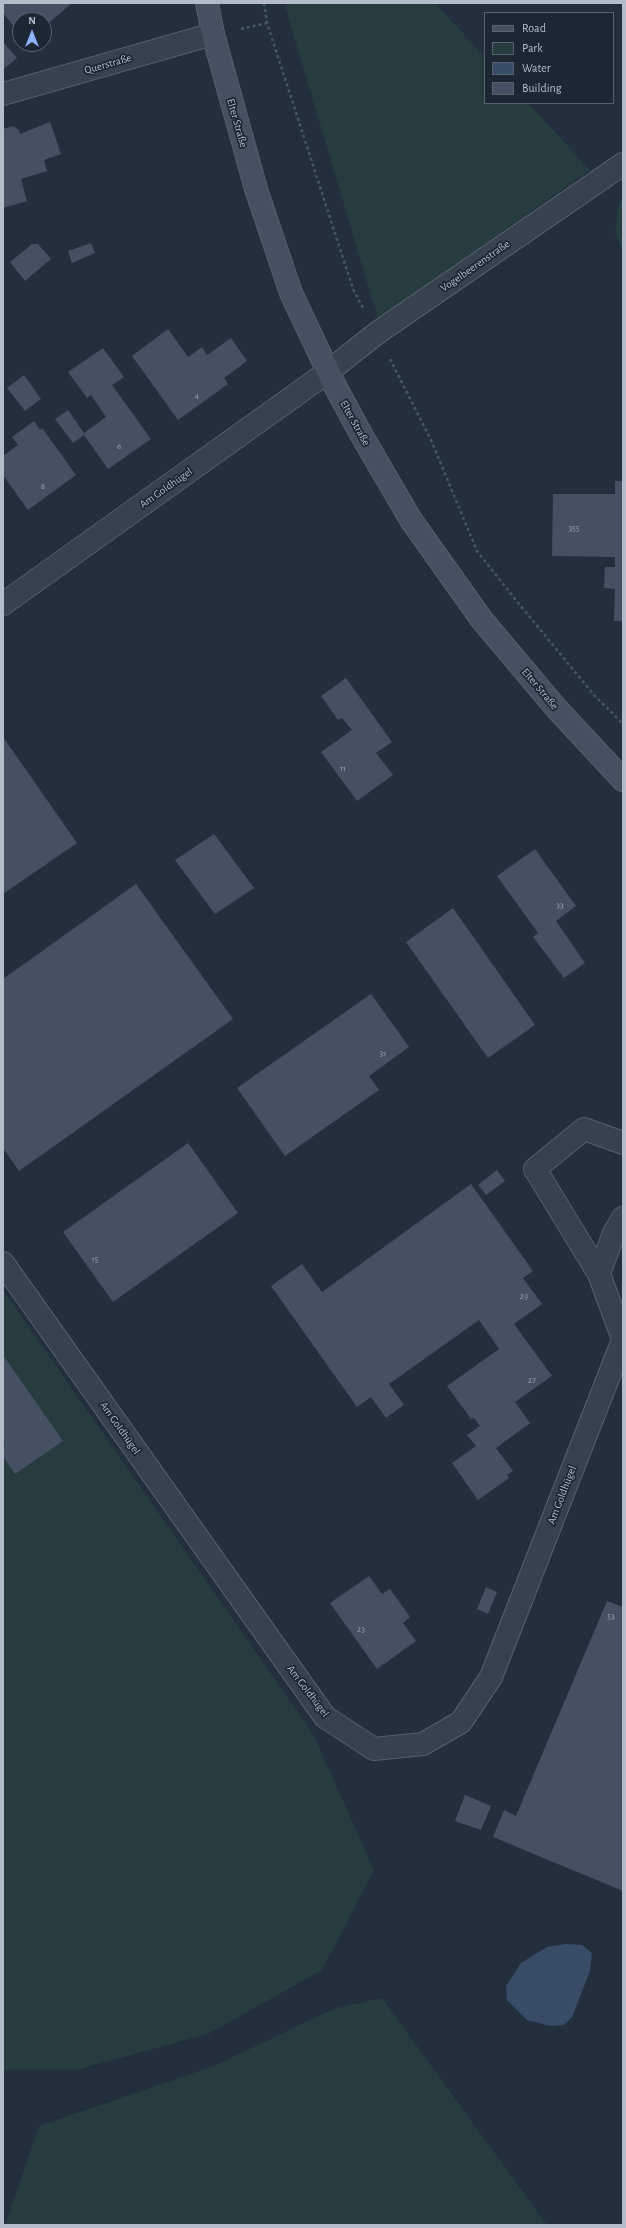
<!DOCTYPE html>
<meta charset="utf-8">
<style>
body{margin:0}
#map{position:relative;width:626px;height:2228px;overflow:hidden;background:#242f3e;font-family:"Alegreya Sans",sans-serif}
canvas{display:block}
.frame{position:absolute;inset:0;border:4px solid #b4bcc9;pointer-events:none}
.legend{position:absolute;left:484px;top:12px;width:130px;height:92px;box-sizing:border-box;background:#1d2633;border:1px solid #59626f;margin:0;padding:5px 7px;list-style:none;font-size:12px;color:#b4bcc9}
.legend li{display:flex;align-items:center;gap:8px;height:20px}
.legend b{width:20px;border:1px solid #59626f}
.north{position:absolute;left:12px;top:12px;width:40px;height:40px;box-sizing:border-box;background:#1d2633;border:1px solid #59626f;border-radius:50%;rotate:0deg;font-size:11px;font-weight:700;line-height:16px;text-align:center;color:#b4bcc9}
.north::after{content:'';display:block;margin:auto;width:14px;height:18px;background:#8ab4f8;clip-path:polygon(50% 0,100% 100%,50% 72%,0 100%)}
</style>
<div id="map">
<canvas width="626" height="2228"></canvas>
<div class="frame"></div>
<ul class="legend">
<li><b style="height:5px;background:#465061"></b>Road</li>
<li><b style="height:11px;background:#263c3f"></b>Park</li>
<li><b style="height:11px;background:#394c67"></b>Water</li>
<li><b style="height:11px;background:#455162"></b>Building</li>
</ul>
<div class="north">N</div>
</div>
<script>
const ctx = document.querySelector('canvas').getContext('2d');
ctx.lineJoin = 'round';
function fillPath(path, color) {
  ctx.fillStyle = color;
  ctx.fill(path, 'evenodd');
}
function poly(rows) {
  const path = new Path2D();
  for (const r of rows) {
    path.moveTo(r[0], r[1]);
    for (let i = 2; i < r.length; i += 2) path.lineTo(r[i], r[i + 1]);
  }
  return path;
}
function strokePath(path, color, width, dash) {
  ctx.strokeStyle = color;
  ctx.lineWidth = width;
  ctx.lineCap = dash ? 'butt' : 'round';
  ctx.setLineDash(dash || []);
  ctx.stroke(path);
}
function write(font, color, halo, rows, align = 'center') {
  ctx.font = font + ' "Alegreya Sans",sans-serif';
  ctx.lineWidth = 3.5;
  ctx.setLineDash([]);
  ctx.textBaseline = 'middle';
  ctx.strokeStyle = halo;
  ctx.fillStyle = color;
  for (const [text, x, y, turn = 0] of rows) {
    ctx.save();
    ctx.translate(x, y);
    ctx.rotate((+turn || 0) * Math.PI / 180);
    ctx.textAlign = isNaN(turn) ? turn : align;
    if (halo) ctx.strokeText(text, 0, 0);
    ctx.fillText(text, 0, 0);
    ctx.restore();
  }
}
fillPath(poly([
 [284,3,435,3,485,57,485,103,528,103,590,170,378,319],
 [623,195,623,253,615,233,618,207],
 [3,1290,313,1734,374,1870,322,1970,208,2034,76,2070,3,2070],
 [382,1998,547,2225,5,2225,39,2126,214,2066,333,2009]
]), '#263c3f');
fillPath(poly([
 [565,1944,582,1945,592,1953,590,1971,572,2017,564,2025,550,2026,527,2020,507,2000,506,1986,521,1963,547,1947]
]), '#394c67');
fillPath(poly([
 [3,3,72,3,44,27,44,20,20,20,20,34,3,13],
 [3,42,17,58,5,68,3,66],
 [50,122,61,154,44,160,47,171,21,179,27,201,3,208,3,129,13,126,19,130,20,134],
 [91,243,95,253,72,263,68,251],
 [32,244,38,244,51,259,25,281,10,262],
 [168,329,188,357,202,347,207,355,231,338,247,361,224,378,228,384,178,420,132,356],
 [103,348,124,377,112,385,151,439,108,469,84,435,73,443,55,419,68,410,84,433,106,417,91,395,87,398,68,372],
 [24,375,41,399,25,411,7,388],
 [34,421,40,430,42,428,76,475,28,510,3,475,3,456,18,445,12,437],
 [615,481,623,481,623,621,614,621,615,589,604,588,605,567,615,567,615,557,552,556,553,494,615,494],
 [346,678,392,742,376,753,393,775,357,801,321,752,352,730,342,718,338,720,321,696],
 [3,737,77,843,3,894],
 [214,834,254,888,215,914,175,860],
 [535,849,576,906,556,921,585,963,564,978,533,937,538,933,497,876],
 [136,884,233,1019,19,1171,3,1148,3,979],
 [453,908,535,1025,488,1058,406,942],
 [371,994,409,1047,369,1076,379,1090,285,1156,237,1088],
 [188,1143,238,1213,113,1302,63,1232],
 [497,1170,505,1181,486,1195,478,1185],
 [471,1184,533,1271,523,1278,542,1304,514,1324,552,1376,515,1402,530,1423,496,1448,513,1471,507,1475,509,1478,478,1500,452,1463,476,1446,467,1435,480,1426,474,1418,471,1419,447,1386,499,1349,479,1320,389,1384,404,1405,386,1418,371,1397,357,1407,271,1286,302,1264,322,1292],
 [3,1355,63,1441,15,1474,3,1456,5,1442,3,1439],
 [369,1576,382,1594,390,1589,410,1617,403,1623,416,1641,377,1669,330,1603],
 [486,1587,497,1592,488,1614,477,1609],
 [607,1601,623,1607,623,1891,493,1837,504,1810,516,1816],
 [465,1795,491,1806,481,1830,455,1821]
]), '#455162');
const minor = poly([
 [3,94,213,34],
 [3,604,329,371,377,333,623,164],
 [623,1143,584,1129,535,1169,599,1274,623,1339],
 [3,1263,325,1717,374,1749,423,1744,461,1722,491,1677,623,1340],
 [599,1274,614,1233,623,1218]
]);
const secondary = poly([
 [207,3,213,34,256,189,291,293,335,386,362,436,411,520,482,620,557,709,623,780]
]);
strokePath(minor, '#565f6c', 24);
strokePath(secondary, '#565f6c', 24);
strokePath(poly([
 [264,3,267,23,353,289,363,308],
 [241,29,267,23],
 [390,359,431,440,477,551,515,599,594,695,623,724]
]), '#44595c', 2.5, [3, 3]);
strokePath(minor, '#38414e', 22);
strokePath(secondary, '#465061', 22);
write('9px', '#98a1af', null, [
 ["4",197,395],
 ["6",119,446],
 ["8",43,486],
 ["355",574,528],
 ["11",343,768],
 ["33",560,905],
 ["31",383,1053],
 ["15",95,1259],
 ["29",524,1296],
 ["27",532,1380],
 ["53",611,1616],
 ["23",361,1629]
]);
write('11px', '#b4bcc9', '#1d2633', [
 ["Querstraße",108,64,-16],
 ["Elter Straße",237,123,74],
 ["Vogelbeerenstraße",475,266,-35],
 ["Elter Straße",355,423,61],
 ["Am Goldhügel",166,488,-35],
 ["Elter Straße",540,689,50],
 ["Am Goldhügel",120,1428,55],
 ["Am Goldhügel",562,1495,-69],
 ["Am Goldhügel",308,1691,53]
]);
</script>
